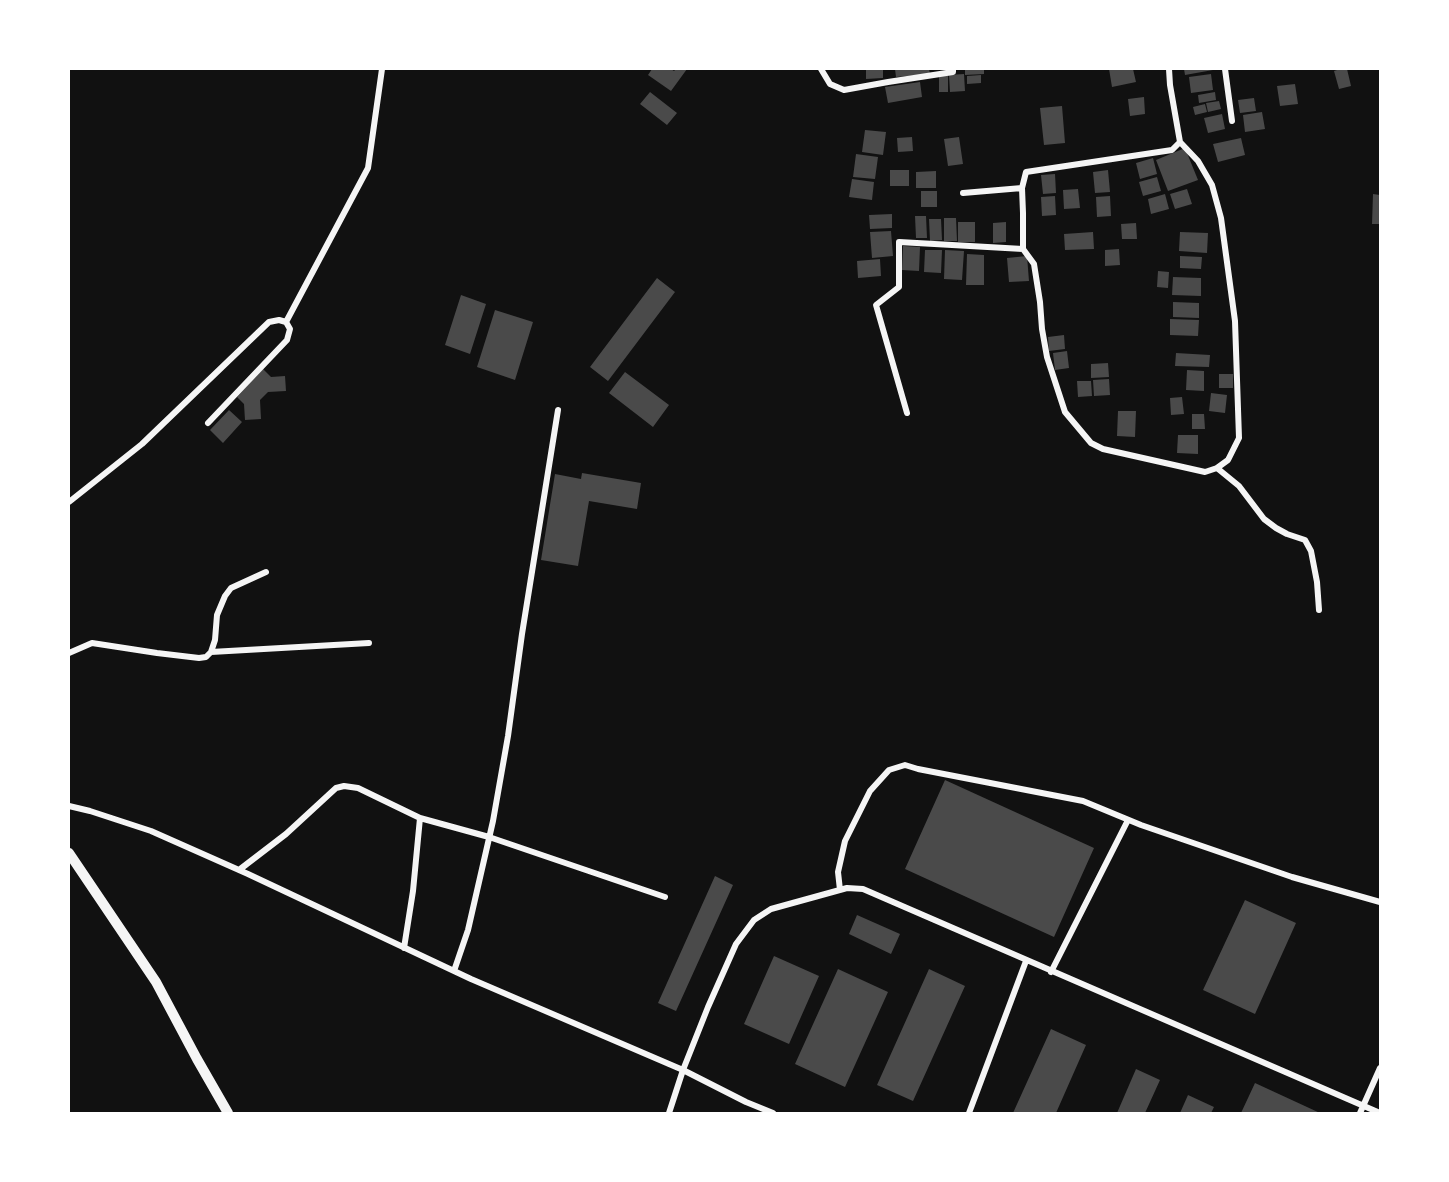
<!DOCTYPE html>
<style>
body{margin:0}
#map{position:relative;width:1449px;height:1182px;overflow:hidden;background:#111;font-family:"Varela Round",sans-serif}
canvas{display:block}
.frame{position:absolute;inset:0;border:70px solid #fff;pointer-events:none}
</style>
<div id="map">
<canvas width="1449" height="1182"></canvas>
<div class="frame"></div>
</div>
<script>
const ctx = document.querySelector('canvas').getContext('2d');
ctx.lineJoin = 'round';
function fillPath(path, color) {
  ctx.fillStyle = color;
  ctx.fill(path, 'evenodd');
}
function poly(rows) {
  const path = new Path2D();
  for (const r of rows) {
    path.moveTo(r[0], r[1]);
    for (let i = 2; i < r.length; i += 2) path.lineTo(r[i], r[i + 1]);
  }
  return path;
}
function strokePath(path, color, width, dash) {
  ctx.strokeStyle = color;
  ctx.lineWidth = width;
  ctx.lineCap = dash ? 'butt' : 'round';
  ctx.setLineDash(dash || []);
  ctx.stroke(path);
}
fillPath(poly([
 [652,69,671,69,674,71,676,69,687,69,671,91,648,75],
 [866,69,883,69,883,78,866,79],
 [895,69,929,69,930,74,896,77],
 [965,69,984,69,984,74,965,75],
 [1109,69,1133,69,1136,82,1112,87],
 [1184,69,1213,69,1213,70,1185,75],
 [1340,69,1347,69,1351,86,1339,89,1334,71],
 [964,74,965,91,950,92,949,75],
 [1211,74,1213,90,1191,93,1189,77],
 [981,75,981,83,967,84,967,76],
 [939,76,948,76,948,92,939,92],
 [920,82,922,97,888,103,885,87],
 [1295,84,1298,104,1280,106,1277,86],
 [650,92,677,113,667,125,640,104],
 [1215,92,1216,100,1199,103,1198,95],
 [1144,97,1145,114,1130,116,1128,99],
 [1254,98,1256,111,1240,113,1238,100],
 [1219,101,1221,109,1208,112,1206,103],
 [1205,104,1207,112,1195,115,1193,107],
 [1062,106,1065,143,1044,145,1040,108],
 [1262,112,1265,129,1245,132,1243,115],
 [1222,114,1225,129,1208,133,1204,118],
 [865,130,886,132,883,155,862,152],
 [912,137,913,151,898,152,897,138],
 [959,137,963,164,948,166,944,139],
 [1241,138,1245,155,1218,162,1213,144],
 [1185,148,1198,180,1168,191,1156,160],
 [856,154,878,157,875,179,853,177],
 [1153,158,1157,174,1140,179,1136,163],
 [890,170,909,170,909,186,890,186],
 [1108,170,1110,192,1095,193,1093,172],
 [936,171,936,188,916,188,916,172],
 [1055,174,1056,193,1043,194,1041,175],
 [1157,177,1161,191,1143,196,1139,182],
 [852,179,874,182,872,200,849,197],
 [1078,189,1080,208,1064,209,1063,190],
 [1187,189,1192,204,1175,209,1170,194],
 [921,191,937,191,937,207,921,207],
 [1165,194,1169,209,1151,214,1148,199],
 [1373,194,1380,195,1380,224,1372,224],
 [1055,196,1056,215,1042,216,1041,197],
 [1110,196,1111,216,1097,217,1096,197],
 [892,214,892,228,870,229,869,215],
 [915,216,926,216,927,238,916,238],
 [944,218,956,218,957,241,944,241],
 [929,219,941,219,942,240,930,241],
 [958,222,975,222,975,242,958,242],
 [1006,222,1006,242,993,243,993,223],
 [1136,223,1137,239,1122,239,1121,224],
 [891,231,893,256,872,258,870,232],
 [1093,232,1094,249,1065,250,1064,234],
 [1180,232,1208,233,1207,253,1179,251],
 [903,246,920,247,919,271,902,270],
 [1119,249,1120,265,1105,266,1105,250],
 [925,250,942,250,941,273,924,272],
 [945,250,964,251,962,280,944,279],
 [967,254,984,255,984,285,966,285],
 [1027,256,1029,281,1009,282,1007,258],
 [1180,256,1202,257,1201,269,1180,268],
 [880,259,881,276,858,278,857,261],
 [1158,271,1169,272,1168,288,1157,287],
 [1173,277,1201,278,1201,296,1172,295],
 [657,278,675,292,608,381,590,367],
 [461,295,486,304,470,354,445,345],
 [1173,302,1199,303,1199,318,1173,317],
 [495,310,533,322,515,380,477,367],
 [1170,319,1199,320,1198,336,1170,335],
 [1064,335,1065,349,1049,351,1048,337],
 [1067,351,1069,368,1055,370,1053,353],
 [1176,353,1210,355,1209,367,1175,366],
 [1108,363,1109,377,1091,378,1091,364],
 [263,369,271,377,285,376,286,391,268,392,260,400,261,419,245,420,244,404,237,397],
 [1187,370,1204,371,1204,391,1186,390],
 [625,372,669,405,653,427,609,393],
 [1219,374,1233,374,1233,388,1219,388],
 [1109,379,1110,395,1094,396,1093,380],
 [1077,381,1091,381,1092,396,1078,397],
 [1211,393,1227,395,1225,413,1209,411],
 [1182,397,1184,414,1171,415,1170,398],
 [229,410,242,422,223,443,210,430],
 [1118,411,1136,411,1135,437,1117,436],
 [1192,414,1204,414,1205,429,1192,429],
 [1178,435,1198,435,1198,454,1177,453],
 [582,473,641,483,637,509,589,501,578,566,541,560,555,474,581,479],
 [945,780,1094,848,1054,937,905,869],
 [715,876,733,885,676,1011,658,1003],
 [1245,900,1296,923,1255,1014,1203,990],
 [857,915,900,934,891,954,849,934],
 [774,956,819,976,789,1044,744,1024],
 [838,969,888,992,845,1087,795,1064],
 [929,969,965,986,913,1101,877,1085],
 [1051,1029,1086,1045,1056,1113,1013,1113],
 [1136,1069,1160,1080,1145,1113,1117,1113],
 [1255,1083,1320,1113,1241,1113],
 [1188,1095,1214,1107,1211,1113,1180,1113]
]), '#4a4a4a');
strokePath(poly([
 [821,69,830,84,844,90,888,82,953,72,953,69],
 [1225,69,1232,121],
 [963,193,1022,188],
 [1023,249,1034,264,1040,302,1042,329,1047,357,1065,412,1091,443,1103,449,1205,472,1217,468,1228,460,1239,438,1235,321,1221,218,1212,185,1198,161,1180,142],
 [286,322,368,168,382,69],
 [907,413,876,305,899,287,899,242,1023,249,1023,213,1022,188,1026,172,1172,150,1180,142,1170,85,1169,69],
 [1217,468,1239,486,1264,519,1276,528,1287,534,1305,540,1311,551,1317,582,1319,610],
 [69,502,142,444,269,322,279,320,286,322,290,329,287,340,208,423],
 [211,652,369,643],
 [69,653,92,643,157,653,199,658,206,657,211,652,215,640,217,615,225,596,231,588,266,572],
 [69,806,90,811,151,831,248,874,471,979,683,1070,746,1102,773,1113],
 [239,870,286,834,336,788,344,786,358,788,420,818],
 [840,890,838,872,845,841,870,791,889,770,905,765,918,769,1083,801,1141,825,1292,877,1380,902],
 [404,948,413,891,420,818,489,837,665,897],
 [454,971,468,930,493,821,508,736,522,634,558,410],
 [1051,972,1128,820],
 [669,1113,683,1070,708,1007,736,944,754,920,771,909,847,888,863,889,1380,1113],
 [969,1113,1026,961],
 [1360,1113,1380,1068]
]), '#f5f5f5', 6);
strokePath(poly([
 [69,853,156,982,197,1059,228,1113]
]), '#f5f5f5', 10);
</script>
